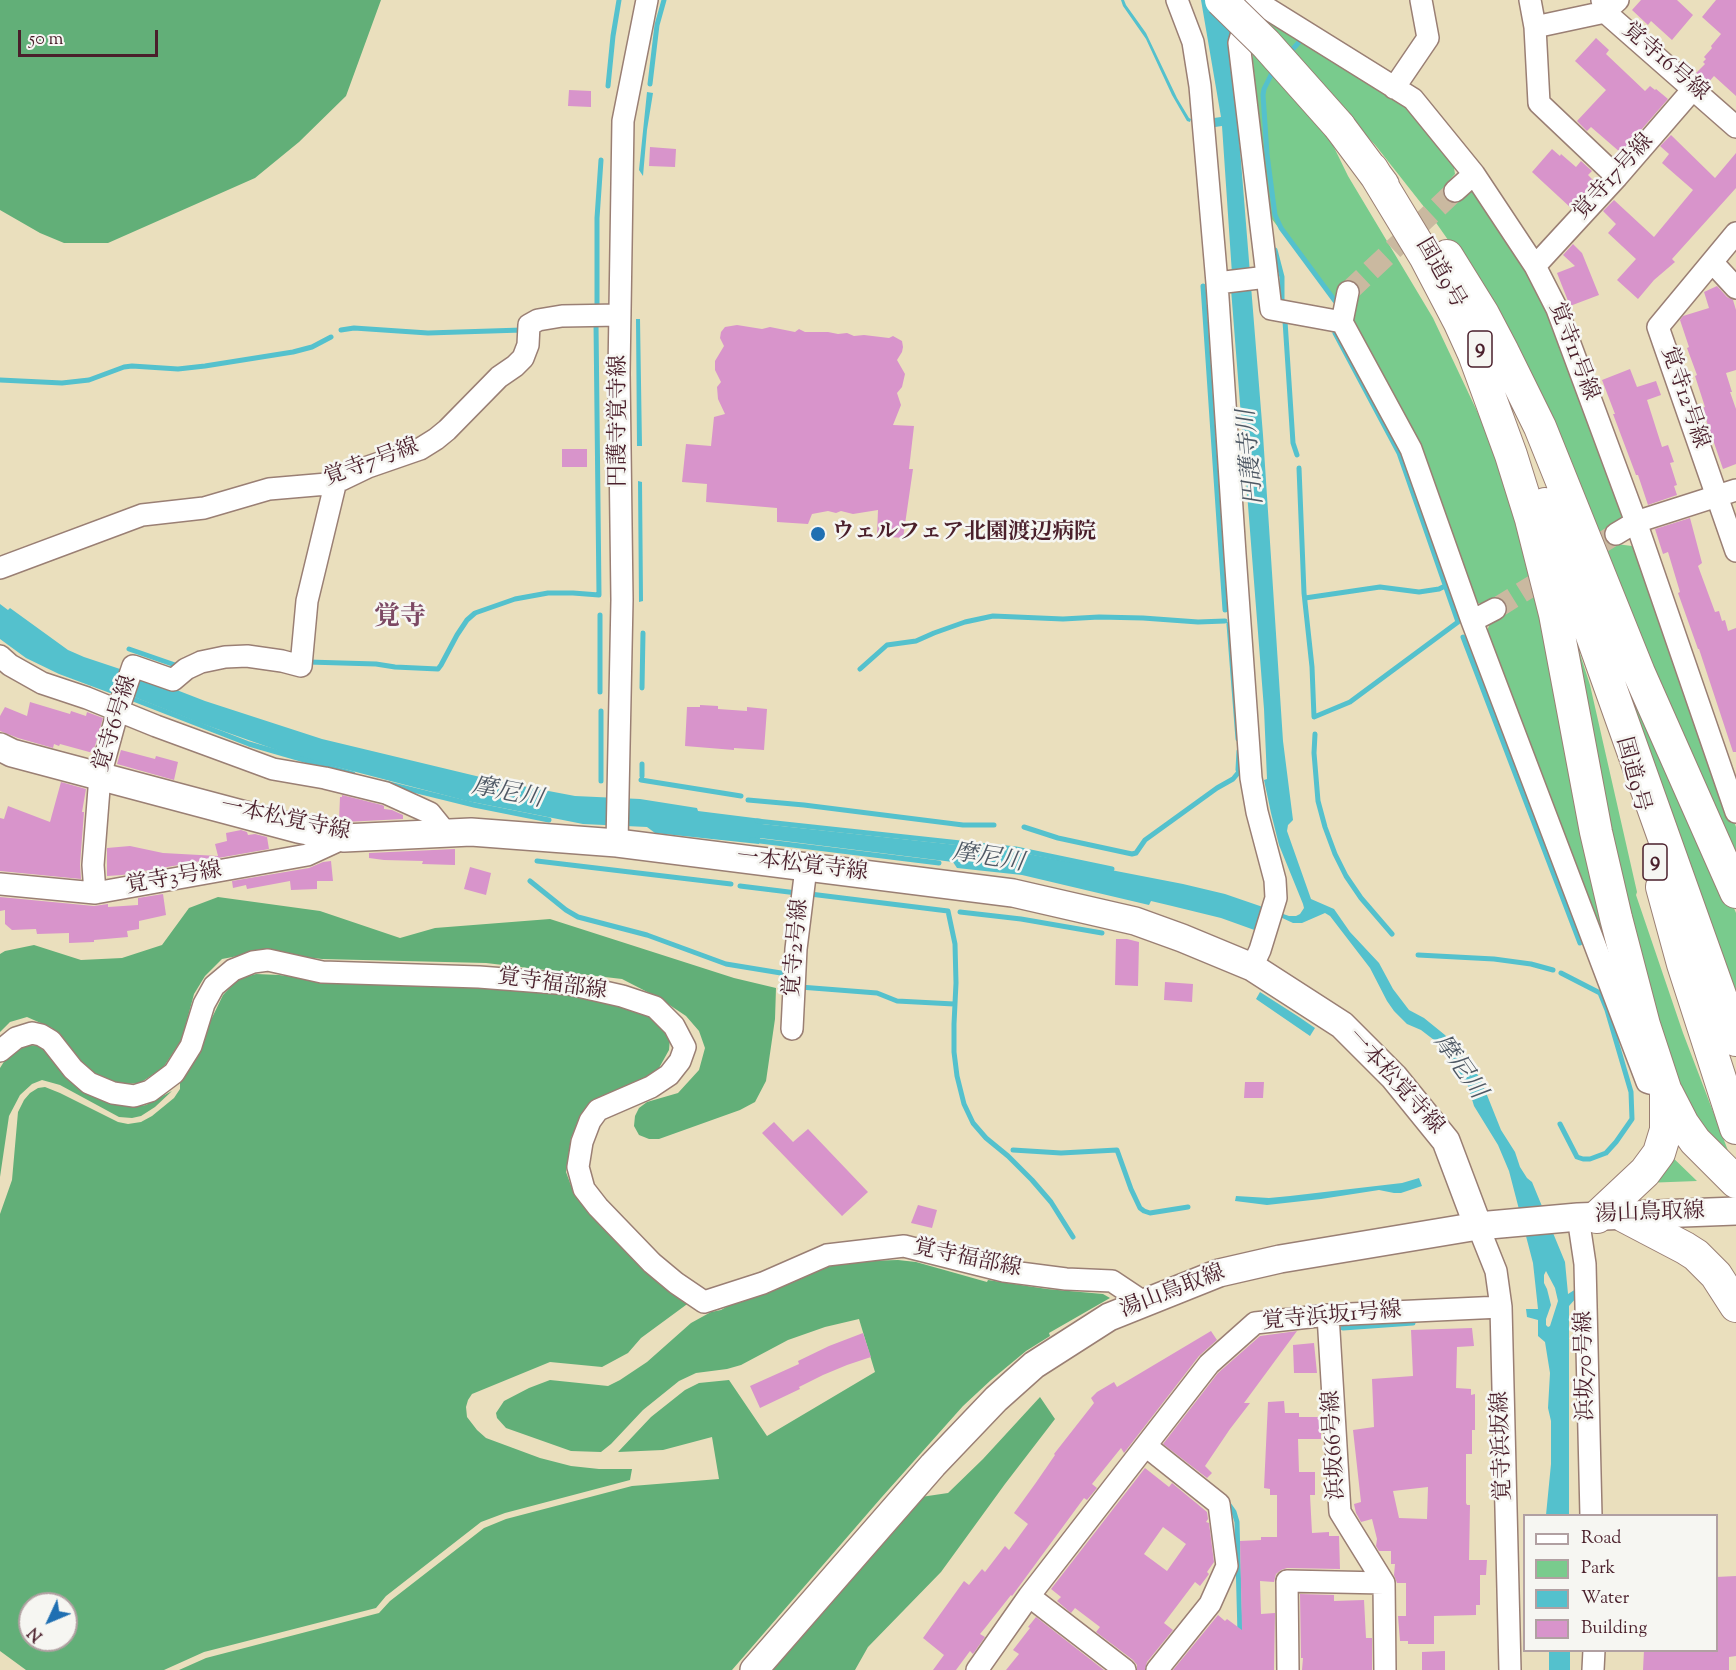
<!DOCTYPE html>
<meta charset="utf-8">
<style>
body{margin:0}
#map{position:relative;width:1736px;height:1670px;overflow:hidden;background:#eadfbd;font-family:"Sorts Mill Goudy",serif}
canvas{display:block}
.legend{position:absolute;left:1523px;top:1514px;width:195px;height:138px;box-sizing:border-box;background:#f6f6f2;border:2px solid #b1a0a2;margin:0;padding:8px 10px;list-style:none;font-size:18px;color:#4a1f2b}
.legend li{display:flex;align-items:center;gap:12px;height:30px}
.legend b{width:30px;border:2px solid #b1a0a2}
.north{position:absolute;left:18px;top:1592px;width:60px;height:60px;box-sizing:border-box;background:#f6f6f2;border:2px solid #b1a0a2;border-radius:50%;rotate:226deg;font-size:16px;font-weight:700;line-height:24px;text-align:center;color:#4a1f2b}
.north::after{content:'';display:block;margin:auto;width:21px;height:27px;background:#1f6fb2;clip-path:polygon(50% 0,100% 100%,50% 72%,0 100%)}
.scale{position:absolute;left:18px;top:30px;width:140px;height:27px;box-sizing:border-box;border:3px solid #4a1f2b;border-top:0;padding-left:8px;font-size:18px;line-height:21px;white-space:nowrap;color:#4a1f2b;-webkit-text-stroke:4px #f6f6f2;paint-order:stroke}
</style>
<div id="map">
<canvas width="1736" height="1670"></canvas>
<ul class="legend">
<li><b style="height:8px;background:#fff"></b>Road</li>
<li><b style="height:16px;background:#79cb8d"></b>Park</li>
<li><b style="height:16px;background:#54c1cd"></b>Water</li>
<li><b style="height:16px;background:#d894cb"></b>Building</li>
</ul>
<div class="north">N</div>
<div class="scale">50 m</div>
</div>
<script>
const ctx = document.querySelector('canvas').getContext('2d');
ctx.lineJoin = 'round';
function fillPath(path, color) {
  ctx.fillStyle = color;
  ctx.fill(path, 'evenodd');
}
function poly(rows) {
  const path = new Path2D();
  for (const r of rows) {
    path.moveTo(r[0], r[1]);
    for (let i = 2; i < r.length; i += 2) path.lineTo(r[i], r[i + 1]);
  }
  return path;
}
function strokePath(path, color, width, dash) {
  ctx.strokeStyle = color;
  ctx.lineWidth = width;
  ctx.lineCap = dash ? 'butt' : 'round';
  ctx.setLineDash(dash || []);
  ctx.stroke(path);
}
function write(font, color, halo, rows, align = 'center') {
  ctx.font = font + ' "Sorts Mill Goudy","Noto Serif JP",serif';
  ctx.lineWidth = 5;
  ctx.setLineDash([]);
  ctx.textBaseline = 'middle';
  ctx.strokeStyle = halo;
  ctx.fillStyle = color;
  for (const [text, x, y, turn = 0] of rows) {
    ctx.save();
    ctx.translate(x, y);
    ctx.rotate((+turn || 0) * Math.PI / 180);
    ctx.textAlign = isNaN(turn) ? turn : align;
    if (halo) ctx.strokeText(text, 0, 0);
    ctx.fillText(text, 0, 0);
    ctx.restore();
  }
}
fillPath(poly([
 [1256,15,1264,17,1401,101,1453,161,1455,174,1446,184,1453,196,1467,191,1473,192,1481,201,1502,230,1546,306,1626,512,1616,544,1632,546,1639,555,1736,827,1736,873,1453,247,1432,217,1376,146],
 [1252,52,1328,135,1348,176,1433,318,1493,445,1524,536,1634,1019,1486,633,1491,621,1486,605,1474,602,1404,415,1353,320,1352,314,1350,282,1337,292,1339,301,1337,304,1265,210,1258,109],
 [1569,620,1590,685,1637,892,1636,895,1683,1033,1735,1169,1705,1142,1647,1012],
 [1616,643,1722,879,1736,913,1736,1001,1616,667],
 [1667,1152,1697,1181,1644,1183]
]), '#79cb8d');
fillPath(poly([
 [0,0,381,0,346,96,299,142,255,178,108,243,64,243,40,233,0,210],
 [218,897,320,911,400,938,435,928,550,919,734,978,776,988,775,1019,766,1081,755,1102,740,1110,659,1139,649,1139,639,1135,634,1126,635,1116,639,1108,647,1102,678,1093,699,1070,705,1048,699,1031,686,1016,659,998,622,979,486,963,322,959,259,952,222,959,205,976,194,994,182,1039,163,1068,140,1083,117,1085,98,1077,81,1062,52,1028,27,1017,10,1022,0,1032,0,954,5,951,34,945,81,960,122,958,162,945,189,908],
 [256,974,279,975,326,981,517,988,570,993,614,1003,651,1017,670,1038,669,1050,659,1068,643,1080,580,1118,571,1138,566,1172,573,1191,594,1217,623,1244,673,1294,690,1302,641,1338,628,1353,602,1367,550,1362,472,1394,468,1400,466,1407,467,1417,477,1430,486,1438,540,1458,571,1466,599,1469,632,1469,630,1480,505,1513,481,1522,386,1596,376,1608,204,1652,164,1670,26,1670,0,1651,0,1214,12,1180,18,1112,24,1100,30,1093,38,1088,45,1087,60,1093,118,1122,128,1124,141,1122,152,1116,174,1098,180,1089,180,1082,183,1078,223,995,238,979],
 [30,1604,66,1604,66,1640,30,1640],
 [27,1045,44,1046,111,1101,122,1105,134,1107,146,1105,172,1091,155,1107,141,1116,132,1118,119,1117,60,1085,42,1080,32,1084,20,1095,9,1116,0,1177,0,1068,5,1060,15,1050],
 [898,1260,916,1262,987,1282,988,1280,1047,1289,1103,1294,1110,1298,1049,1333,1050,1336,1026,1351,991,1380,963,1406,881,1498,732,1670,179,1670,206,1658,379,1613,390,1601,484,1528,506,1519,632,1486,719,1479,712,1437,663,1450,618,1452,651,1417,685,1390,699,1383,729,1380,767,1436,875,1372,859,1319,825,1327,788,1340,741,1365,727,1369,696,1373,679,1381,643,1410,611,1444,601,1452,571,1451,506,1428,497,1418,496,1413,504,1401,529,1388,550,1380,608,1386,620,1380,647,1362,691,1323,711,1312,721,1310,735,1302,814,1271,831,1266,867,1261],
 [1040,1397,1055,1419,1005,1484,941,1572,868,1647,855,1670,770,1670,921,1497,948,1493,983,1459]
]), '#62af78');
fillPath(poly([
 [1121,0,1124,0,1126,5,1146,33,1177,98,1189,118,1191,119,1190,122,1187,121,1172,95,1146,39,1123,6],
 [1201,0,1228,0,1263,435,1283,741,1293,820,1288,825,1287,831,1311,899,1334,909,1350,932,1379,963,1393,989,1409,1010,1424,1018,1445,1035,1476,1072,1481,1080,1501,1130,1515,1152,1520,1167,1527,1178,1532,1182,1565,1262,1568,1294,1576,1289,1577,1297,1569,1306,1569,1515,1546,1515,1551,1464,1551,1421,1548,1408,1550,1373,1545,1342,1538,1336,1538,1320,1527,1317,1526,1309,1538,1309,1533,1263,1509,1171,1498,1145,1474,1106,1468,1086,1462,1077,1434,1040,1421,1030,1407,1024,1394,1011,1387,1001,1370,968,1330,916,1325,913,1302,923,1293,923,1278,916,1260,932,1221,918,1172,906,1151,901,1149,905,1022,875,957,868,953,862,760,838,759,844,655,833,647,827,583,824,467,801,291,755,200,723,129,695,118,696,59,674,26,658,0,639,0,604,8,610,10,608,68,650,84,657,138,675,205,701,322,739,501,782,575,796,640,799,697,808,698,811,762,819,762,824,1013,851,1183,884,1225,894,1289,916,1296,916,1300,914,1304,908,1303,904,1279,845,1271,813,1264,780,1267,779,1264,709,1231,289,1232,274,1222,126,1215,127,1214,118,1221,117],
 [1546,1271,1555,1288,1558,1301,1550,1326,1548,1327,1546,1325,1546,1319,1551,1305,1547,1289,1544,1283,1544,1275],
 [647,92,653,93,647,130,643,176,639,170],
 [636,319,640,319,642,446,637,446],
 [638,481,642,482,643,601,639,602],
 [1260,992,1299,1017,1315,1028,1310,1036,1256,999],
 [1419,1178,1422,1186,1401,1193,1394,1193,1379,1190,1321,1199,1267,1205,1235,1201,1236,1196,1269,1198,1290,1196,1402,1183],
 [1549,1651,1570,1651,1570,1670,1549,1670]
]), '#54c1cd');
strokePath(poly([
 [1291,51,1300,41],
 [1271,75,1264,89,1263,95,1267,154,1275,215,1281,228,1335,301],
 [650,84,657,25,664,0],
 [608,86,613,36,619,0],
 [1275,250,1282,277,1282,303],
 [1203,286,1225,610],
 [597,309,597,218,601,160],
 [1285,321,1293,443,1297,455],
 [341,330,354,328,428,333,522,330,521,332],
 [0,380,62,383,89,380,124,367,132,366,178,369,205,366,293,352,312,347,331,337],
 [1299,468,1304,593,1312,667,1314,717,1350,702,1458,622,1399,453,1335,333],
 [1305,598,1380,587,1419,592,1439,589,1445,586],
 [600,615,600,692],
 [1229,624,1238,739],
 [1463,637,1580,943],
 [129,649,178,666],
 [308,662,376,664,395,667,438,669,441,665,457,635,467,620,475,613,515,599,548,593,573,593,599,595,596,323,593,323],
 [860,669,887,645,916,641,934,633,965,622,993,616,1063,619,1099,617,1143,618,1198,622,1225,621],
 [642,688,643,633],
 [128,697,249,744,353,774],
 [1315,734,1314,753,1318,801,1325,827,1335,854,1346,876,1361,898,1392,934],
 [1238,770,1239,751],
 [642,776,642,764],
 [641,780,741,796],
 [601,781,601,711],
 [385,783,474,805,549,820],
 [748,800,804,805,963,825,994,825],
 [757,821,1016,849,1112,869],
 [1024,827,1058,838,1132,854,1136,853,1145,840,1217,788,1233,779,1238,773],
 [752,840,939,863],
 [537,861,731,884],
 [530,881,566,910,578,917,647,935,726,964,787,974],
 [740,886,797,893],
 [810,894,948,911,955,944,956,983,954,1024,954,1052,957,1076,964,1104,973,1123,986,1138,1008,1156,1032,1180,1051,1202,1073,1237],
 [960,912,1021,919,1102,933],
 [1418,955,1494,959,1531,964,1553,970],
 [800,987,877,993,897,1001,954,1004],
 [1560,1124,1577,1157,1583,1159,1590,1159,1606,1153,1616,1142,1632,1119,1631,1092,1607,1010,1600,993,1561,973],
 [1013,1150,1061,1153,1117,1150,1131,1189,1140,1208,1144,1211,1150,1213,1188,1207],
 [1343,1328,1413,1323],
 [1227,1502,1234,1512,1237,1522,1240,1634]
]), '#54c1cd', 5);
fillPath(poly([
 [1641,0,1677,0,1693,15,1672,40,1651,21,1648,25,1632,10],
 [1716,0,1736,0,1736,96,1714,76,1707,84,1702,78,1695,74,1705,64,1703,62,1706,59,1704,57,1712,48,1711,46,1721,34,1702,17],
 [1596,38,1609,50,1606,54,1645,91,1650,86,1655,90,1656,89,1668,99,1621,153,1591,127,1587,131,1577,121,1606,90,1575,61],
 [569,90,591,91,591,107,568,106],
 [1671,135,1715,178,1736,153,1736,188,1672,259,1675,262,1654,280,1638,299,1617,280,1636,259,1608,233,1616,224,1603,211,1614,200,1654,237,1693,190,1662,163,1669,154,1660,146],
 [650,147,676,149,675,167,649,166],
 [1552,149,1560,156,1561,154,1576,167,1581,161,1592,171,1588,175,1595,182,1571,208,1532,172],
 [1573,244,1582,253,1599,295,1570,306,1557,273,1575,266,1563,255],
 [1717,286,1727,297,1733,300,1736,310,1736,370,1726,373,1732,392,1730,392,1736,409,1736,464,1723,469,1702,408,1705,407,1695,376,1697,375,1687,348,1689,347,1680,320,1683,316,1709,308,1704,292],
 [737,325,762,329,770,327,795,332,799,329,805,332,828,332,838,334,847,333,854,336,864,335,889,338,893,336,902,341,903,347,902,352,897,360,905,374,902,387,897,393,901,405,893,425,914,426,909,469,913,469,903,538,877,536,878,510,853,514,841,511,836,513,828,511,812,514,808,524,777,522,777,508,706,502,707,484,682,482,686,444,711,446,714,417,725,414,718,399,717,387,721,382,715,370,715,361,724,346,720,338,721,332,725,327],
 [1630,369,1637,387,1656,381,1661,395,1647,400,1662,447,1668,445,1674,462,1670,463,1677,485,1674,486,1677,495,1648,505,1638,475,1636,475,1613,414,1615,414,1602,380],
 [562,449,587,449,587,467,562,467],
 [1690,518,1702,563,1698,566,1715,612,1719,611,1722,621,1725,620,1728,631,1736,628,1736,752,1733,752,1699,649,1698,649,1678,593,1680,592,1668,552,1663,554,1655,529],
 [30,702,70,714,71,711,86,716,87,712,103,718,93,753,60,744,59,746,54,744,53,748,18,738,0,731,0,716,5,707,27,716],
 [700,705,718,706,718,709,747,711,747,707,767,709,764,750,734,748,734,750,685,746,687,707,700,707],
 [121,750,155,759,156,756,178,762,174,780,117,764],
 [61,782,86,789,82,812,84,812,80,864,81,879,0,871,0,818,4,819,8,806,50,822],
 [342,795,382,805,384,806,384,809,392,810,403,815,403,819,345,822,339,821,340,797,342,797],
 [241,830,247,832,248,835,255,834,267,837,269,849,122,875,107,876,107,878,107,848,130,846,163,853,218,856,215,844,227,841,226,833],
 [455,849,455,865,422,864,423,861,384,860,369,858,369,853],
 [331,861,333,881,317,881,317,889,291,890,290,881,247,889,246,885,233,888,232,881,309,868,323,862],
 [470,867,491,873,486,895,464,889],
 [163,894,166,915,139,921,139,929,127,931,128,937,94,940,94,942,69,943,69,933,37,934,36,929,12,930,5,924,5,910,0,911,0,897,94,906,108,904,108,907,138,905,138,898],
 [1116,939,1127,939,1139,942,1138,986,1115,985],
 [1165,982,1193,984,1192,1002,1164,1000],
 [1245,1082,1264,1082,1263,1098,1244,1098],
 [774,1122,793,1142,808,1129,868,1192,842,1216,762,1133],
 [918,1205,937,1210,932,1228,911,1223],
 [1472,1328,1474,1346,1457,1347,1456,1388,1471,1389,1471,1395,1475,1394,1475,1430,1472,1430,1472,1454,1466,1454,1466,1503,1467,1505,1470,1505,1469,1560,1487,1560,1486,1575,1480,1575,1480,1605,1476,1605,1476,1615,1434,1616,1434,1644,1408,1644,1408,1641,1400,1641,1398,1616,1406,1616,1406,1583,1397,1583,1394,1575,1395,1564,1391,1564,1391,1551,1379,1551,1376,1546,1377,1539,1372,1519,1361,1522,1356,1513,1354,1504,1361,1502,1353,1430,1374,1427,1372,1379,1413,1376,1411,1330],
 [1428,1487,1427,1519,1399,1518,1393,1491],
 [1211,1331,1217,1340,1199,1356,1124,1453,1121,1448,1092,1484,1097,1488,1087,1500,1084,1498,1012,1596,1011,1595,985,1628,980,1634,985,1637,973,1654,970,1651,956,1670,933,1670,944,1655,923,1638,964,1581,969,1585,982,1569,985,1572,1005,1546,1009,1550,1028,1524,1014,1513,1035,1484,1055,1455,1054,1454,1094,1403,1091,1398,1097,1392,1114,1382,1117,1387],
 [1297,1331,1244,1403,1250,1403,1230,1429,1205,1466,1212,1473,1207,1478,1163,1444,1218,1373,1260,1336],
 [863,1333,871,1357,847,1365,823,1375,799,1387,800,1389,760,1408,750,1386,799,1364,798,1361,829,1346],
 [1314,1343,1317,1373,1294,1373,1293,1345],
 [1284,1401,1285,1413,1299,1413,1299,1417,1321,1417,1321,1439,1298,1439,1299,1472,1315,1472,1315,1495,1310,1495,1312,1533,1329,1532,1329,1536,1339,1536,1340,1569,1287,1568,1281,1570,1276,1574,1274,1582,1260,1581,1261,1614,1275,1613,1274,1670,1173,1670,1218,1615,1225,1621,1227,1619,1242,1630,1240,1541,1261,1540,1261,1537,1277,1537,1277,1495,1270,1495,1270,1489,1264,1488,1268,1402],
 [1145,1468,1169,1487,1172,1483,1207,1512,1208,1519,1206,1522,1209,1523,1214,1562,1207,1572,1209,1574,1200,1586,1195,1582,1164,1623,1173,1630,1147,1662,1145,1670,1137,1670,1137,1665,1133,1660,1096,1632,1100,1627,1075,1608,1071,1613,1057,1601,1061,1597,1051,1589],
 [1163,1527,1186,1544,1167,1571,1144,1554],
 [1736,1576,1736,1656,1729,1657,1729,1670,1643,1670,1644,1650,1716,1650,1716,1577],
 [1300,1594,1334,1595,1334,1601,1364,1600,1366,1638,1372,1638,1372,1670,1302,1670,1303,1658,1301,1658],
 [1036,1617,1104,1670,1006,1670,1019,1654,1013,1650,1030,1628,1028,1627],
 [1445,1651,1445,1670,1422,1670,1422,1652]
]), '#d894cb');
strokePath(poly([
 [1348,292,1455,191],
 [1495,609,1616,534]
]), '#cab9a0', 21, [21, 10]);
const minor = poly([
 [1177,0,1193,42,1200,86,1217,283,1235,554,1251,778,1257,812,1275,880,1276,898,1260,950,1252,967],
 [1254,0,1413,99,1474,174,1535,266,1557,309,1636,522,1736,812],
 [1530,0,1535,27],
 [1602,0,1605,12,1535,27,1539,103,1617,177],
 [1618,0,1605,12,1736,127],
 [1248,13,1239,43,1271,309,1342,322],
 [1394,88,1428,38,1421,0],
 [1455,191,1474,174],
 [1736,233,1658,327,1736,551],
 [1712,262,1736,288],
 [1535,266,1617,177,1694,88],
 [1217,283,1267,277],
 [1348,292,1342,322,1411,449,1472,621,1647,1082,1650,1083],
 [1616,534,1636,522,1736,490],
 [0,568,142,515,204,508,269,489,327,484,341,480,368,467,420,449,436,439,447,430,499,377,515,366,523,358,528,345,529,325,538,320,562,316,620,315],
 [1472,621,1495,609],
 [0,656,10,665,42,683,87,698,156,726,273,769,325,778,386,793,430,813,447,834],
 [617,843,622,600,619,373,623,121,647,0],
 [0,884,95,893,307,855,344,838],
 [95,893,93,865,100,776,118,710,133,666,173,680,186,669,201,662,225,657,247,656,282,661,301,666,307,601,336,481],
 [792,1029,796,949,806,868],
 [0,1051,16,1038,32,1033,41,1035,51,1041,73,1069,89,1083,113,1093,134,1096,150,1091,174,1073,191,1046,204,1004,214,986,233,970,253,962,268,960,322,972,479,977,569,984,622,996,655,1007,674,1026,685,1047,680,1061,669,1075,651,1087,598,1110,590,1121,582,1142,578,1167,584,1189,598,1207,652,1263,676,1283,704,1302,763,1283,827,1255,904,1246,1004,1271,1066,1279,1112,1281,1145,1303],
 [1578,1217,1585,1264,1591,1516],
 [1478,1226,1496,1271,1501,1307,1510,1670],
 [1328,1315,1340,1512,1384,1583,1385,1670],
 [1146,1446,1219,1504,1227,1566,1210,1604,1157,1670],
 [1029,1596,1125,1670],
 [977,1670,1029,1596,1209,1364,1255,1323,1328,1315,1501,1307],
 [1288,1670,1287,1581,1384,1583],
 [1593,1670,1594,1650]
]);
const major = poly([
 [0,747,12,753,298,829,344,838,471,832,617,843,1013,893,1135,921,1182,938,1252,967,1342,1025,1394,1077,1446,1141,1478,1226],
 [754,1670,933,1465,996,1399,1034,1365,1109,1317,1219,1273,1280,1259,1478,1226,1578,1217,1736,1211]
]);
const highway = poly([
 [1339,126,1383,185],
 [1372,169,1426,258,1459,321,1474,354,1511,455,1531,519,1555,614,1596,832,1616,918,1644,1025,1666,1092,1666,1130,1659,1153,1645,1172,1597,1217],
 [1447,256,1483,314,1503,352,1540,427,1639,673,1736,892],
 [1545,504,1736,1040],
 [1662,887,1683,964,1736,1128],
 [1667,1093,1683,1124,1695,1141,1736,1182],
 [1624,1216,1685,1248,1696,1255,1716,1275,1736,1306]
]);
strokePath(minor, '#9a7f74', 24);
strokePath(major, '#9a7f74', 30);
strokePath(highway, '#9a7f74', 34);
strokePath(minor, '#fff', 21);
strokePath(major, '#fff', 27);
strokePath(highway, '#fff', 32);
const highwayBridge = poly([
 [1221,0,1266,44,1339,126]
]);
strokePath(highwayBridge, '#9a7f74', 34, []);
strokePath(highwayBridge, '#fff', 32);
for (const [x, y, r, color] of [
 [818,534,8,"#1f6fb2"]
]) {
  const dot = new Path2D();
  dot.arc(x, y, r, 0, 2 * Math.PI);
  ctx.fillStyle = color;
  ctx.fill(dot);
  strokePath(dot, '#f6f6f2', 2);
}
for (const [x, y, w] of [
 [1480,349,24],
 [1655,862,24]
]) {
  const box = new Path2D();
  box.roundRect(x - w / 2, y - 18, w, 36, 4.5);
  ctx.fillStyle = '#f6f6f2';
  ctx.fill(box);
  strokePath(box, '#4a1f2b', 1.5);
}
write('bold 21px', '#4a1f2b', null, [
 ["9",1480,349],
 ["9",1655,862]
]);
write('22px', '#4a1f2b', '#f6f6f2', [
 ["覚寺16号線",1664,63,41],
 ["覚寺17号線",1615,178,-48],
 ["国道9号",1439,274,60],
 ["覚寺11号線",1572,352,69],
 ["覚寺12号線",1683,398,71],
 ["円護寺覚寺線",620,421,-90],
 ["覚寺7号線",372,464,-20],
 ["覚寺6号線",117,724,-73],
 ["国道9号",1631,775,75],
 ["一本松覚寺線",285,821,12],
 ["一本松覚寺線",802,867,7],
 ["覚寺3号線",174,880,-10],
 ["覚寺2号線",798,948,-85],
 ["覚寺福部線",552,986,8],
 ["一本松覚寺線",1394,1083,48],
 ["湯山鳥取線",1650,1215,-2],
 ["覚寺福部線",967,1260,12],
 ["湯山鳥取線",1173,1293,-21],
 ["覚寺浜坂1号線",1332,1318,-5],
 ["浜坂70号線",1587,1366,-91],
 ["浜坂66号線",1336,1445,-93],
 ["覚寺浜坂線",1504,1446,-92]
]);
write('bold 22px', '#4a1f2b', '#f6f6f2', [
 ["ウェルフェア北園渡辺病院",832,534]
], 'left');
write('italic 24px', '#4e5864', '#f6f6f2', [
 ["円護寺川",1253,457,-95],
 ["摩尼川",507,795,11],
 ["摩尼川",988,860,9],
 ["摩尼川",1458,1068,55]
]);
write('bold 26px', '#7c4863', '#f6f6f2', [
 ["覚寺",400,620]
]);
</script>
